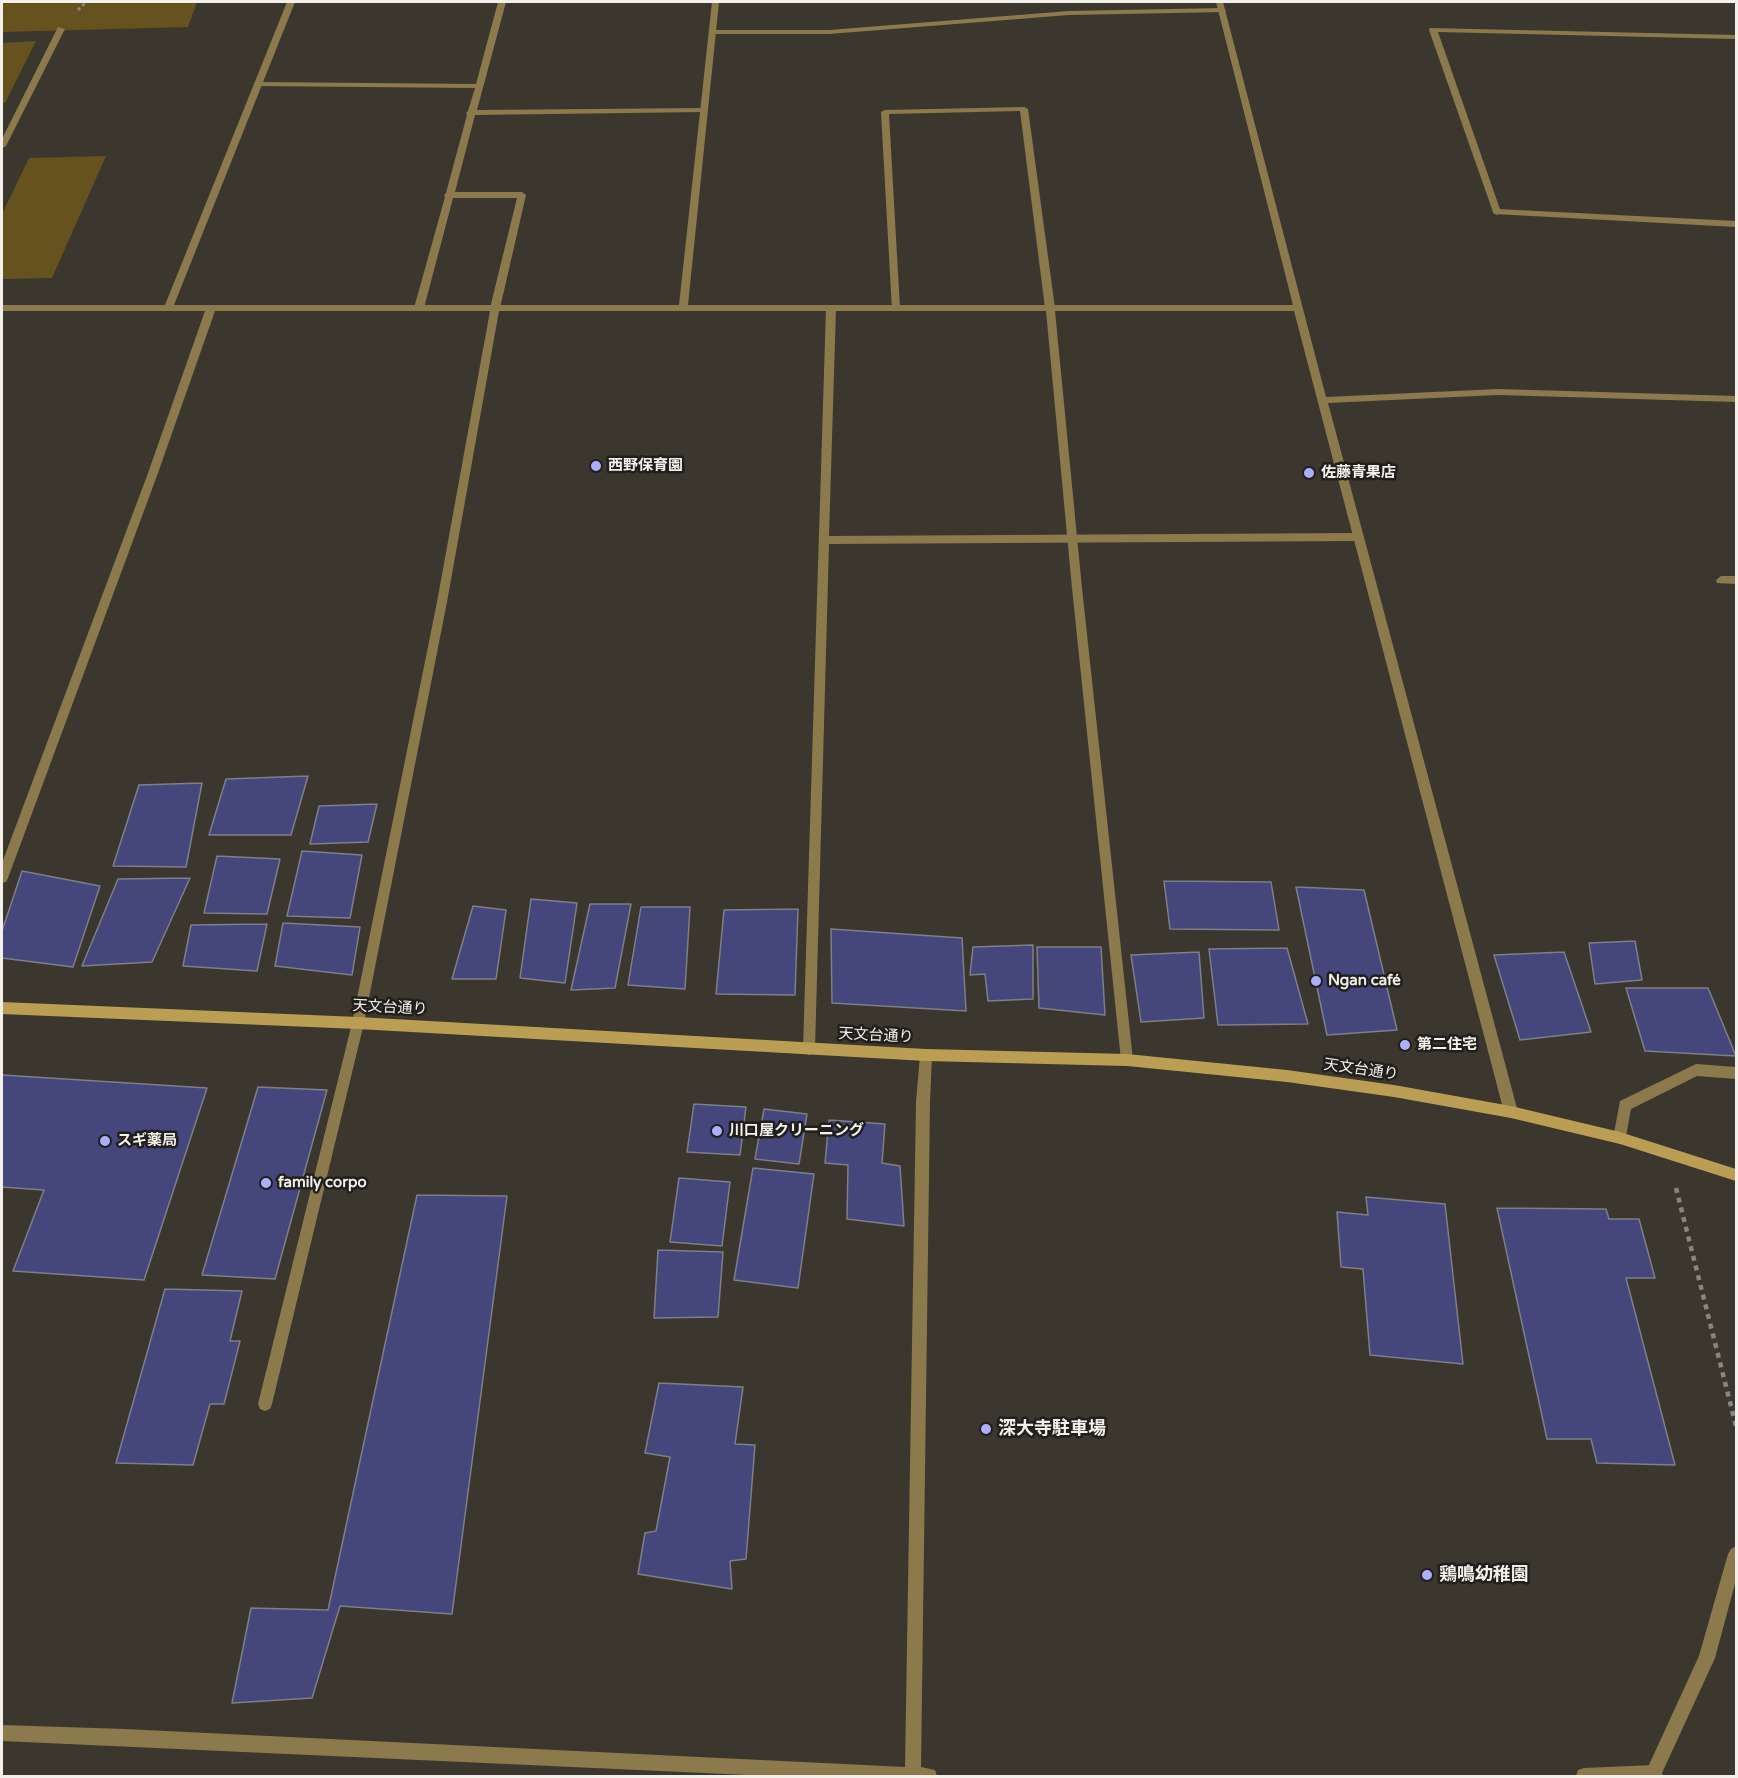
<!DOCTYPE html>
<meta charset="utf-8">
<style>
body{margin:0}
#map{position:relative;width:1738px;height:1778px;overflow:hidden;background:#3b372f;font-family:"Varela Round",sans-serif}
canvas{display:block}
.frame{position:absolute;inset:0;border:3px solid #f3f0eb;pointer-events:none}
</style>
<div id="map">
<canvas width="1738" height="1778"></canvas>
<div class="frame"></div>
</div>
<script>
const ctx = document.querySelector('canvas').getContext('2d');
ctx.lineJoin = 'round';
function fillPath(path, color) {
  ctx.fillStyle = color;
  ctx.fill(path, 'evenodd');
}
function poly(rows) {
  const path = new Path2D();
  for (const r of rows) {
    path.moveTo(r[0], r[1]);
    for (let i = 2; i < r.length; i += 2) path.lineTo(r[i], r[i + 1]);
  }
  return path;
}
function strokePath(path, color, width, dash) {
  ctx.strokeStyle = color;
  ctx.lineWidth = width;
  ctx.lineCap = dash ? 'butt' : 'round';
  ctx.setLineDash(dash || []);
  ctx.stroke(path);
}
function write(font, color, halo, rows, align = 'center') {
  ctx.font = font + ' "Varela Round","Noto Sans JP",sans-serif';
  ctx.lineWidth = 5;
  ctx.setLineDash([]);
  ctx.textBaseline = 'middle';
  ctx.strokeStyle = halo;
  ctx.fillStyle = color;
  for (const [text, x, y, turn = 0] of rows) {
    ctx.save();
    ctx.translate(x, y);
    ctx.rotate((+turn || 0) * Math.PI / 180);
    ctx.textAlign = isNaN(turn) ? turn : align;
    if (halo) ctx.strokeText(text, 0, 0);
    ctx.fillText(text, 0, 0);
    ctx.restore();
  }
}
fillPath(poly([
 [2,2,197,2,188,27,2,32],
 [36,41,5,103,2,103,2,43],
 [106,156,52,278,2,279,2,214,29,158]
]), '#65521e');
const building = poly([
 [308,776,291,835,209,835,226,779,308,776],
 [202,783,186,867,113,866,139,785,202,783],
 [377,804,368,842,310,844,319,806,377,804],
 [302,851,362,855,350,918,287,916,302,851],
 [217,856,280,859,267,914,204,913,217,856],
 [22,871,100,886,73,967,2,958,2,931,22,871],
 [190,878,152,962,82,966,118,879,190,878],
 [1164,881,1271,882,1279,930,1170,929,1164,881],
 [1296,887,1364,890,1397,1030,1327,1035,1296,887],
 [531,899,577,903,565,983,520,978,531,899],
 [590,904,631,904,615,988,571,990,590,904],
 [473,906,506,910,496,979,452,979,473,906],
 [641,907,690,907,685,989,628,985,641,907],
 [798,909,795,995,716,994,724,910,798,909],
 [283,923,360,927,352,975,275,966,283,923],
 [267,924,257,971,183,966,191,925,267,924],
 [831,929,962,938,966,1011,832,1003,831,929],
 [1635,941,1642,980,1595,984,1589,943,1635,941],
 [1033,945,1033,999,988,1001,985,974,970,975,973,947,1033,945],
 [1037,947,1101,947,1105,1015,1039,1008,1037,947],
 [1287,948,1308,1024,1218,1025,1209,949,1287,948],
 [1199,952,1204,1018,1141,1022,1131,955,1199,952],
 [1564,952,1591,1032,1520,1040,1494,955,1564,952],
 [1626,988,1708,988,1736,1056,1645,1051,1626,988],
 [2,1075,207,1088,144,1280,13,1271,44,1190,2,1187,2,1075],
 [258,1087,327,1090,275,1279,202,1275,258,1087],
 [694,1104,746,1107,740,1155,687,1152,694,1104],
 [764,1109,807,1114,799,1164,755,1159,764,1109],
 [829,1120,885,1124,882,1163,900,1166,904,1226,847,1219,848,1165,825,1163,829,1120],
 [753,1168,814,1174,798,1288,734,1280,753,1168],
 [679,1178,730,1182,722,1246,670,1242,679,1178],
 [417,1195,507,1196,452,1614,340,1606,312,1698,232,1703,251,1608,328,1610,417,1195],
 [1366,1197,1445,1204,1463,1364,1370,1355,1363,1269,1341,1267,1337,1212,1368,1215,1366,1197],
 [1497,1208,1606,1209,1609,1219,1639,1219,1655,1278,1626,1278,1675,1465,1597,1463,1591,1439,1547,1439,1497,1208],
 [658,1250,723,1252,718,1317,654,1318,658,1250],
 [165,1289,242,1291,230,1341,240,1341,224,1404,210,1404,193,1465,116,1463,165,1289],
 [659,1383,743,1387,735,1444,755,1445,746,1559,730,1561,732,1589,638,1574,645,1533,656,1531,670,1457,645,1453,659,1383]
]);
fillPath(building, '#45467b');
strokePath(building, '#7e7f89', 1.5);
strokePath(poly([
 [78,10,86,2]
]), '#89867f', 3, [3, 3]);
strokePath(poly([
 [1676,1188,1736,1426]
]), '#89867f', 4.5, [5, 5]);
fillPath(poly([
 [498,2,506,2,477,110,704,108,708,110,704,112,475,115,455,192,522,192,526,195,500,308,495,311,490,308,517,198,453,198,424,308,419,311,414,308,445,197,444,195,446,193,467,115,466,113,468,111,475,88,257,86,253,84,257,82,476,84,498,2],
 [1222,8,1226,10,1225,12,1069,15,829,34,712,34,708,32,712,30,829,30,1069,11,1222,8],
 [58,27,65,29,6,146,2,148,2,139,58,27],
 [1024,107,1028,109,1055,308,1053,310,1050,311,1045,308,1020,111,889,114,900,308,895,311,892,310,881,112,885,110,1024,107],
 [1497,209,1736,221,1736,227,1494,214,1493,212,1497,209],
 [831,305,836,308,829,536,1359,533,1364,537,1359,541,829,544,815,1049,814,1053,809,1055,804,1053,803,1049,826,308,831,305],
 [1721,576,1736,576,1736,584,1717,583,1716,580,1721,576],
 [926,1049,931,1051,932,1055,930,1102,921,1767,935,1770,937,1776,770,1776,2,1741,2,1725,125,1729,905,1767,916,1102,920,1055,921,1051,926,1049],
 [1696,1064,1736,1067,1736,1079,1697,1076,1631,1109,1625,1142,1620,1144,1615,1142,1613,1138,1620,1101,1696,1064],
 [1654,1765,1660,1767,1662,1773,1661,1776,1576,1776,1578,1770,1584,1768,1654,1765]
]), '#8c7a4c');
fillPath(poly([
 [287,2,295,2,174,305,679,305,712,2,719,2,688,305,1293,305,1216,2,1223,2,1326,397,1498,389,1736,396,1736,402,1498,395,1328,403,1518,1112,1516,1116,1511,1118,1506,1116,1504,1112,1294,311,1055,311,1082,588,1133,1060,1132,1064,1127,1066,1122,1064,1121,1060,1072,588,1046,311,499,311,447,602,364,1023,272,1404,270,1409,265,1411,260,1409,258,1404,352,1023,437,602,490,311,215,311,158,473,8,878,6,882,2,883,2,863,148,473,205,311,2,311,2,305,165,305,287,2],
 [1430,28,1736,35,1736,39,1438,32,1501,212,1497,215,1493,212,1429,30,1430,28],
 [1736,1546,1736,1580,1715,1658,1662,1773,1663,1776,1647,1776,1646,1773,1648,1767,1699,1656,1728,1554,1731,1549,1736,1546]
]), '#8c7a4c');
fillPath(poly([
 [2,1002,358,1017,926,1049,1127,1054,1287,1070,1394,1085,1511,1106,1620,1132,1736,1169,1736,1181,1620,1144,1511,1118,1394,1097,1287,1082,1127,1066,926,1061,358,1029,2,1014,2,1002]
]), '#bb9e53');
for (const [x, y, r, color] of [
 [596,466,6,"#acaffb"],
 [1309,473,6,"#acaffb"],
 [1316,981,6,"#acaffb"],
 [1405,1045,6,"#acaffb"],
 [717,1131,6,"#acaffb"],
 [105,1141,6,"#acaffb"],
 [266,1183,6,"#acaffb"],
 [986,1429,6,"#acaffb"],
 [1427,1575,6,"#acaffb"]
]) {
  const dot = new Path2D();
  dot.arc(x, y, r, 0, 2 * Math.PI);
  ctx.fillStyle = color;
  ctx.fill(dot);
  strokePath(dot, '#201f1b', 2);
}
write('bold 15px', '#f3f0eb', '#201f1b', [
 ["西野保育園",608,466],
 ["佐藤青果店",1321,473],
 ["Ngan café",1328,981],
 ["第二住宅",1417,1045],
 ["川口屋クリーニング",729,1131],
 ["スギ薬局",117,1141],
 ["family corpo",278,1183]
], 'left');
write('15px', '#f3f0eb', '#201f1b', [
 ["天文台通り",390,1008,3],
 ["天文台通り",876,1036,3],
 ["天文台通り",1361,1070,8]
]);
write('bold 18px', '#f3f0eb', '#201f1b', [
 ["深大寺駐車場",998,1429],
 ["鶏鳴幼稚園",1439,1575]
], 'left');
</script>
